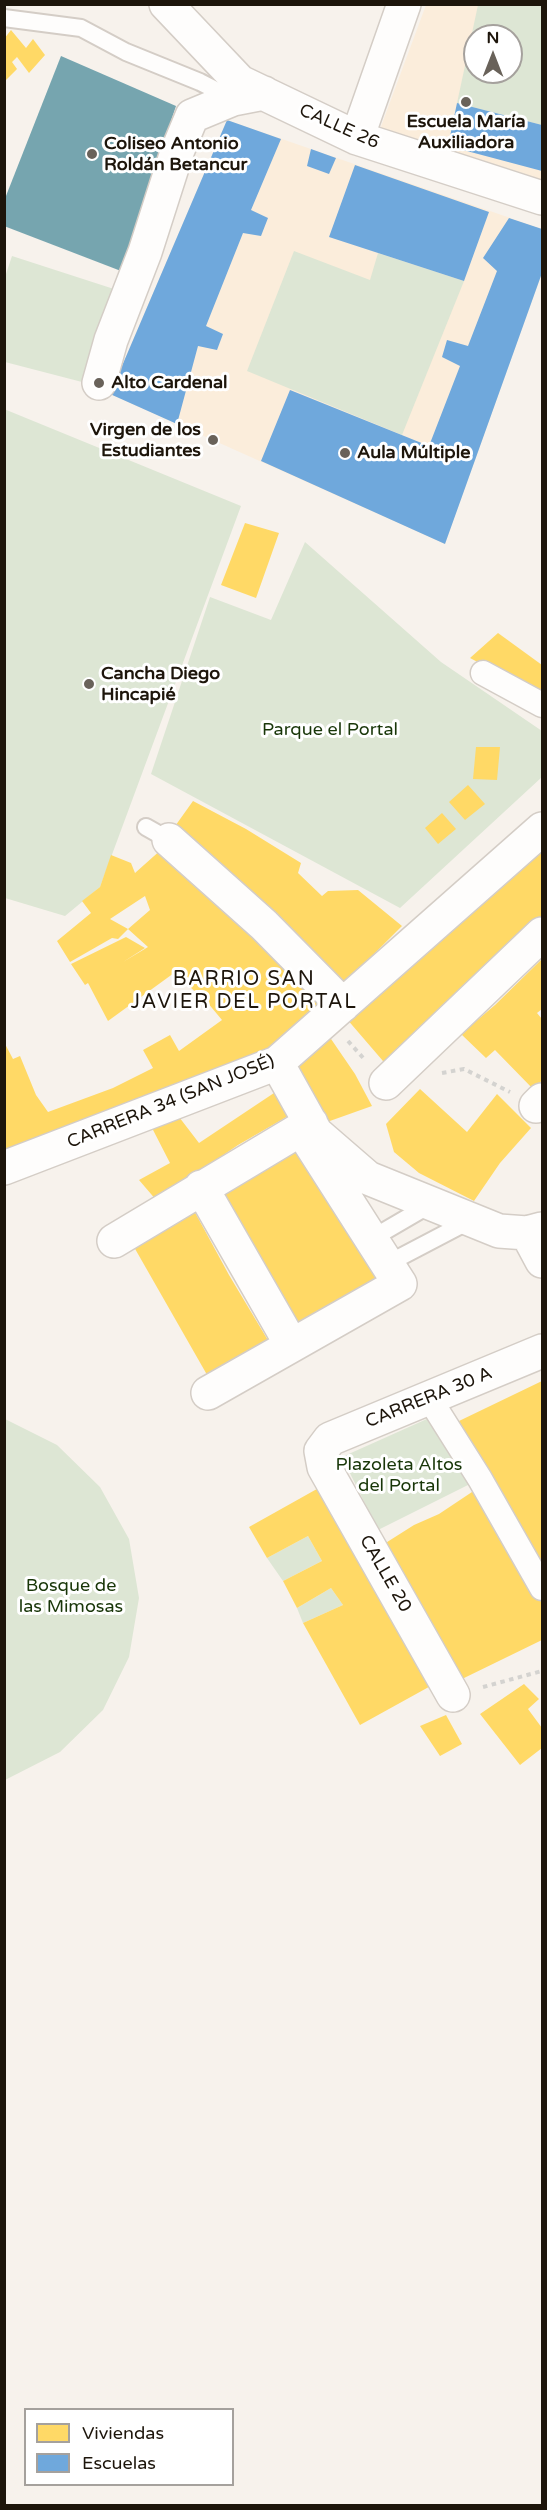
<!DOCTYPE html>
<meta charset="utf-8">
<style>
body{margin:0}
#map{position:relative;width:547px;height:2510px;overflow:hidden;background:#f7f2ec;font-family:"Varela Round",sans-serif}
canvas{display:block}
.frame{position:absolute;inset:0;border:6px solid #1d150b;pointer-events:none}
.legend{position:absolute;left:24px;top:2408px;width:210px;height:78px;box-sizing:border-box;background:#fff;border:2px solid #a5a19d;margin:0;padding:8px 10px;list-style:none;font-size:18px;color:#1d150b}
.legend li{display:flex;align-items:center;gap:12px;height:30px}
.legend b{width:30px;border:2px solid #a5a19d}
.north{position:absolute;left:463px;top:24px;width:60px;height:60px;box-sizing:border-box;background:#fff;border:2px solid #a5a19d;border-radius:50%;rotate:0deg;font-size:16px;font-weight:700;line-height:24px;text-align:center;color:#1d150b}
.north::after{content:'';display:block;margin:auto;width:21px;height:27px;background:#69625a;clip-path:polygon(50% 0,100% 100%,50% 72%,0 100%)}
</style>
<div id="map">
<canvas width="547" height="2510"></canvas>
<div class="frame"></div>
<ul class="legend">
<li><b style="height:16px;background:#ffd966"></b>Viviendas</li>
<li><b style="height:16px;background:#6fa8dc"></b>Escuelas</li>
</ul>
<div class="north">N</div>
</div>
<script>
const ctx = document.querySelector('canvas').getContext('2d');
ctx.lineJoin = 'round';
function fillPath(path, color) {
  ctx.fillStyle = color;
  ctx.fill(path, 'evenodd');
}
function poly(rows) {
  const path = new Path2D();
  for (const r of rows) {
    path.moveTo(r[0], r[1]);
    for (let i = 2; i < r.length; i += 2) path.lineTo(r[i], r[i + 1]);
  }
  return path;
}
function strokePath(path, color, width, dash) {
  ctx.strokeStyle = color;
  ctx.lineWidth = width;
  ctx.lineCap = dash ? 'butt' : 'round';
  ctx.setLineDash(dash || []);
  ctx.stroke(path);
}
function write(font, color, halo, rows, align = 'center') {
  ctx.font = font + ' "Varela Round",sans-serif';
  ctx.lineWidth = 6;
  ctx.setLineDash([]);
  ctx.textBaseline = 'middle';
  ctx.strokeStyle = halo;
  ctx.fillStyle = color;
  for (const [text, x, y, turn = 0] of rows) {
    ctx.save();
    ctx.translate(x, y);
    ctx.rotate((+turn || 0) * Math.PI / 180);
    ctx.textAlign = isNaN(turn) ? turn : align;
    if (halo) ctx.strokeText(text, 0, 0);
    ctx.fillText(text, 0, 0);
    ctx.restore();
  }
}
fillPath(poly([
 [426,5,542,5,542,186,379,132],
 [475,36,511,36,511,72,475,72],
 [227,120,542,229,542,273,445,544,110,394]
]), '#fbeddb');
fillPath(poly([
 [478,5,542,5,542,125,457,103],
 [475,36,511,36,511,72,475,72],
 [294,251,370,280,378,253,464,281,402,435,247,371],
 [12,256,117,290,82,382,5,362,4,280],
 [4,409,241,506,100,887,65,916,5,898],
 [305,542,441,662,542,731,542,777,400,908,151,774,210,597,271,620],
 [438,1414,480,1479,378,1530,342,1457],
 [5,1419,57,1445,100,1487,129,1539,139,1598,129,1657,103,1710,60,1752,5,1780],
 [308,1536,322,1561,283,1581,267,1558],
 [331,1588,343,1605,303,1623,297,1608]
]), '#dde6d4');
fillPath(poly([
 [11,30,26,48,33,39,45,55,29,73,17,57,12,62,17,69,4,82,4,39],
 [245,523,279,533,256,598,221,585],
 [498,633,542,665,542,696,470,658],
 [476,747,500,747,497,780,473,779],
 [468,785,485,804,465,820,449,802],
 [193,801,246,829,301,863,298,873,322,896,328,891,358,890,402,926,338,990,173,829],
 [442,813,456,829,438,844,425,828],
 [163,848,330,1003,280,1044,254,1057,4,1158,4,1042,13,1059,20,1056,36,1095,48,1112,113,1088,153,1068,143,1050,170,1035,179,1051,222,1020,207,1002,174,973,108,1021,88,983,85,985,71,964,126,937,145,948,123,962,148,947,128,929,150,910,145,896,110,919,128,929,118,939,112,938,70,962,57,941,91,913,82,901,100,887,111,855,131,863,135,873],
 [542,849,542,917,389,1068,346,1018],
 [542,959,542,1009,537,1013,542,1019,542,1080,534,1090,495,1050,486,1058,461,1034,495,1005],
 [329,1036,355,1074,372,1106,327,1122,290,1063],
 [420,1089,467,1132,497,1094,531,1128,500,1163,474,1201,419,1173,394,1152,386,1124],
 [274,1093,290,1115,238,1145,157,1201,139,1180,170,1163,151,1126,176,1113,199,1143],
 [300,1142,386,1282,294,1333,215,1193],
 [191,1205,229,1275,272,1347,210,1380,130,1240],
 [542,1381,542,1574,459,1421],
 [324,1485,436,1683,360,1725,303,1623,343,1605,331,1588,297,1608,283,1581,322,1561,308,1536,267,1558,249,1527],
 [478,1488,542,1603,542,1640,462,1679,384,1544,414,1525,439,1514],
 [524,1684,539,1699,528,1709,542,1728,542,1748,520,1765,480,1714],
 [446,1715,462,1744,440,1756,420,1726]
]), '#ffd966');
fillPath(poly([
 [457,103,542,125,542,171,448,146],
 [227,120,281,139,251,210,268,218,261,236,243,233,206,326,223,334,217,350,198,346,177,424,110,394],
 [311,149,336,158,329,174,307,166],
 [355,165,489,212,464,281,329,237],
 [509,218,542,229,542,273,445,544,261,461,290,390,429,446,460,366,442,357,447,340,468,346,497,271,483,258]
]), '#6fa8dc');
fillPath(poly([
 [61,56,176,106,121,271,4,226,4,201]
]), '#76a5af');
const service = poly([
 [4,18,81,28,126,52,200,82,233,99],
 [146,827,169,840],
 [371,1239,431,1204],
 [387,1264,471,1220]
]);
const pedestrian = poly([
 [483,673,542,705],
 [429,1398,480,1479,542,1588]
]);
const minor = poly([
 [166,4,240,82,357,138,542,198],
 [357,138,404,4],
 [99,383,111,340,145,252,177,152,192,116,233,99,264,93],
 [169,840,264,925,343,1005],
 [277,1063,316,1133,368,1178,499,1231,527,1233,542,1229],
 [386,1083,542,934],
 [536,1106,542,1100],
 [4,1168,277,1063,542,829],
 [201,1187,291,1344],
 [527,1233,542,1261],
 [114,1241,311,1123],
 [208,1393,400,1284,301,1129],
 [453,1695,324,1467,321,1451,330,1439,542,1351]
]);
strokePath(service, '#d4cdc6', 20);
strokePath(pedestrian, '#d4cdc6', 27);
strokePath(minor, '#d4cdc6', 36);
strokePath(poly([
 [348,1041,365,1060],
 [442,1073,464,1069,510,1092],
 [483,1687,542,1671]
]), '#d4d3d0', 4, [4.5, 4.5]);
strokePath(service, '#fefdfc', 16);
strokePath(pedestrian, '#fefdfc', 24);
strokePath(minor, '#fefdfc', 33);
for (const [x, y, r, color] of [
 [466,102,6,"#69625a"],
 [92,154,6,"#69625a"],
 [99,383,6,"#69625a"],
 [213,440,6,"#69625a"],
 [345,453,6,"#69625a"],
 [89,684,6,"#69625a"]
]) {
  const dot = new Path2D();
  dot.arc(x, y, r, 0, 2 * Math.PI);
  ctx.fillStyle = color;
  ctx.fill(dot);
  strokePath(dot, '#fff', 2);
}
write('bold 18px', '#1d150b', '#fff', [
 ["Escuela María",466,122,"center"],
 ["Auxiliadora",466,143,"center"],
 ["Coliseo Antonio",104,144],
 ["Roldán Betancur",104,165],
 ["Alto Cardenal",111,383],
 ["Virgen de los",201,430,"right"],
 ["Estudiantes",201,451,"right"],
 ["Aula Múltiple",357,453],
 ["Cancha Diego",101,674],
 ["Hincapié",101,695]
], 'left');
write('18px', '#1d150b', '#fff', [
 ["CALLE 26",339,127,24],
 ["CARRERA 34 (SAN JOSÉ)",171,1102,-22],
 ["CARRERA 30 A",429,1398,-22],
 ["CALLE 20",385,1574,60]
]);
write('18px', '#183608', '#fff', [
 ["Parque el Portal",330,730],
 ["Plazoleta Altos",399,1465],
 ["del Portal",399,1486],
 ["Bosque de",71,1586],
 ["las Mimosas",71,1607]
]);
ctx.letterSpacing = '1.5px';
write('20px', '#1d150b', '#fff', [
 ["BARRIO SAN",244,980],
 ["JAVIER DEL PORTAL",244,1003]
]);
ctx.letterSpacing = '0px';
</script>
